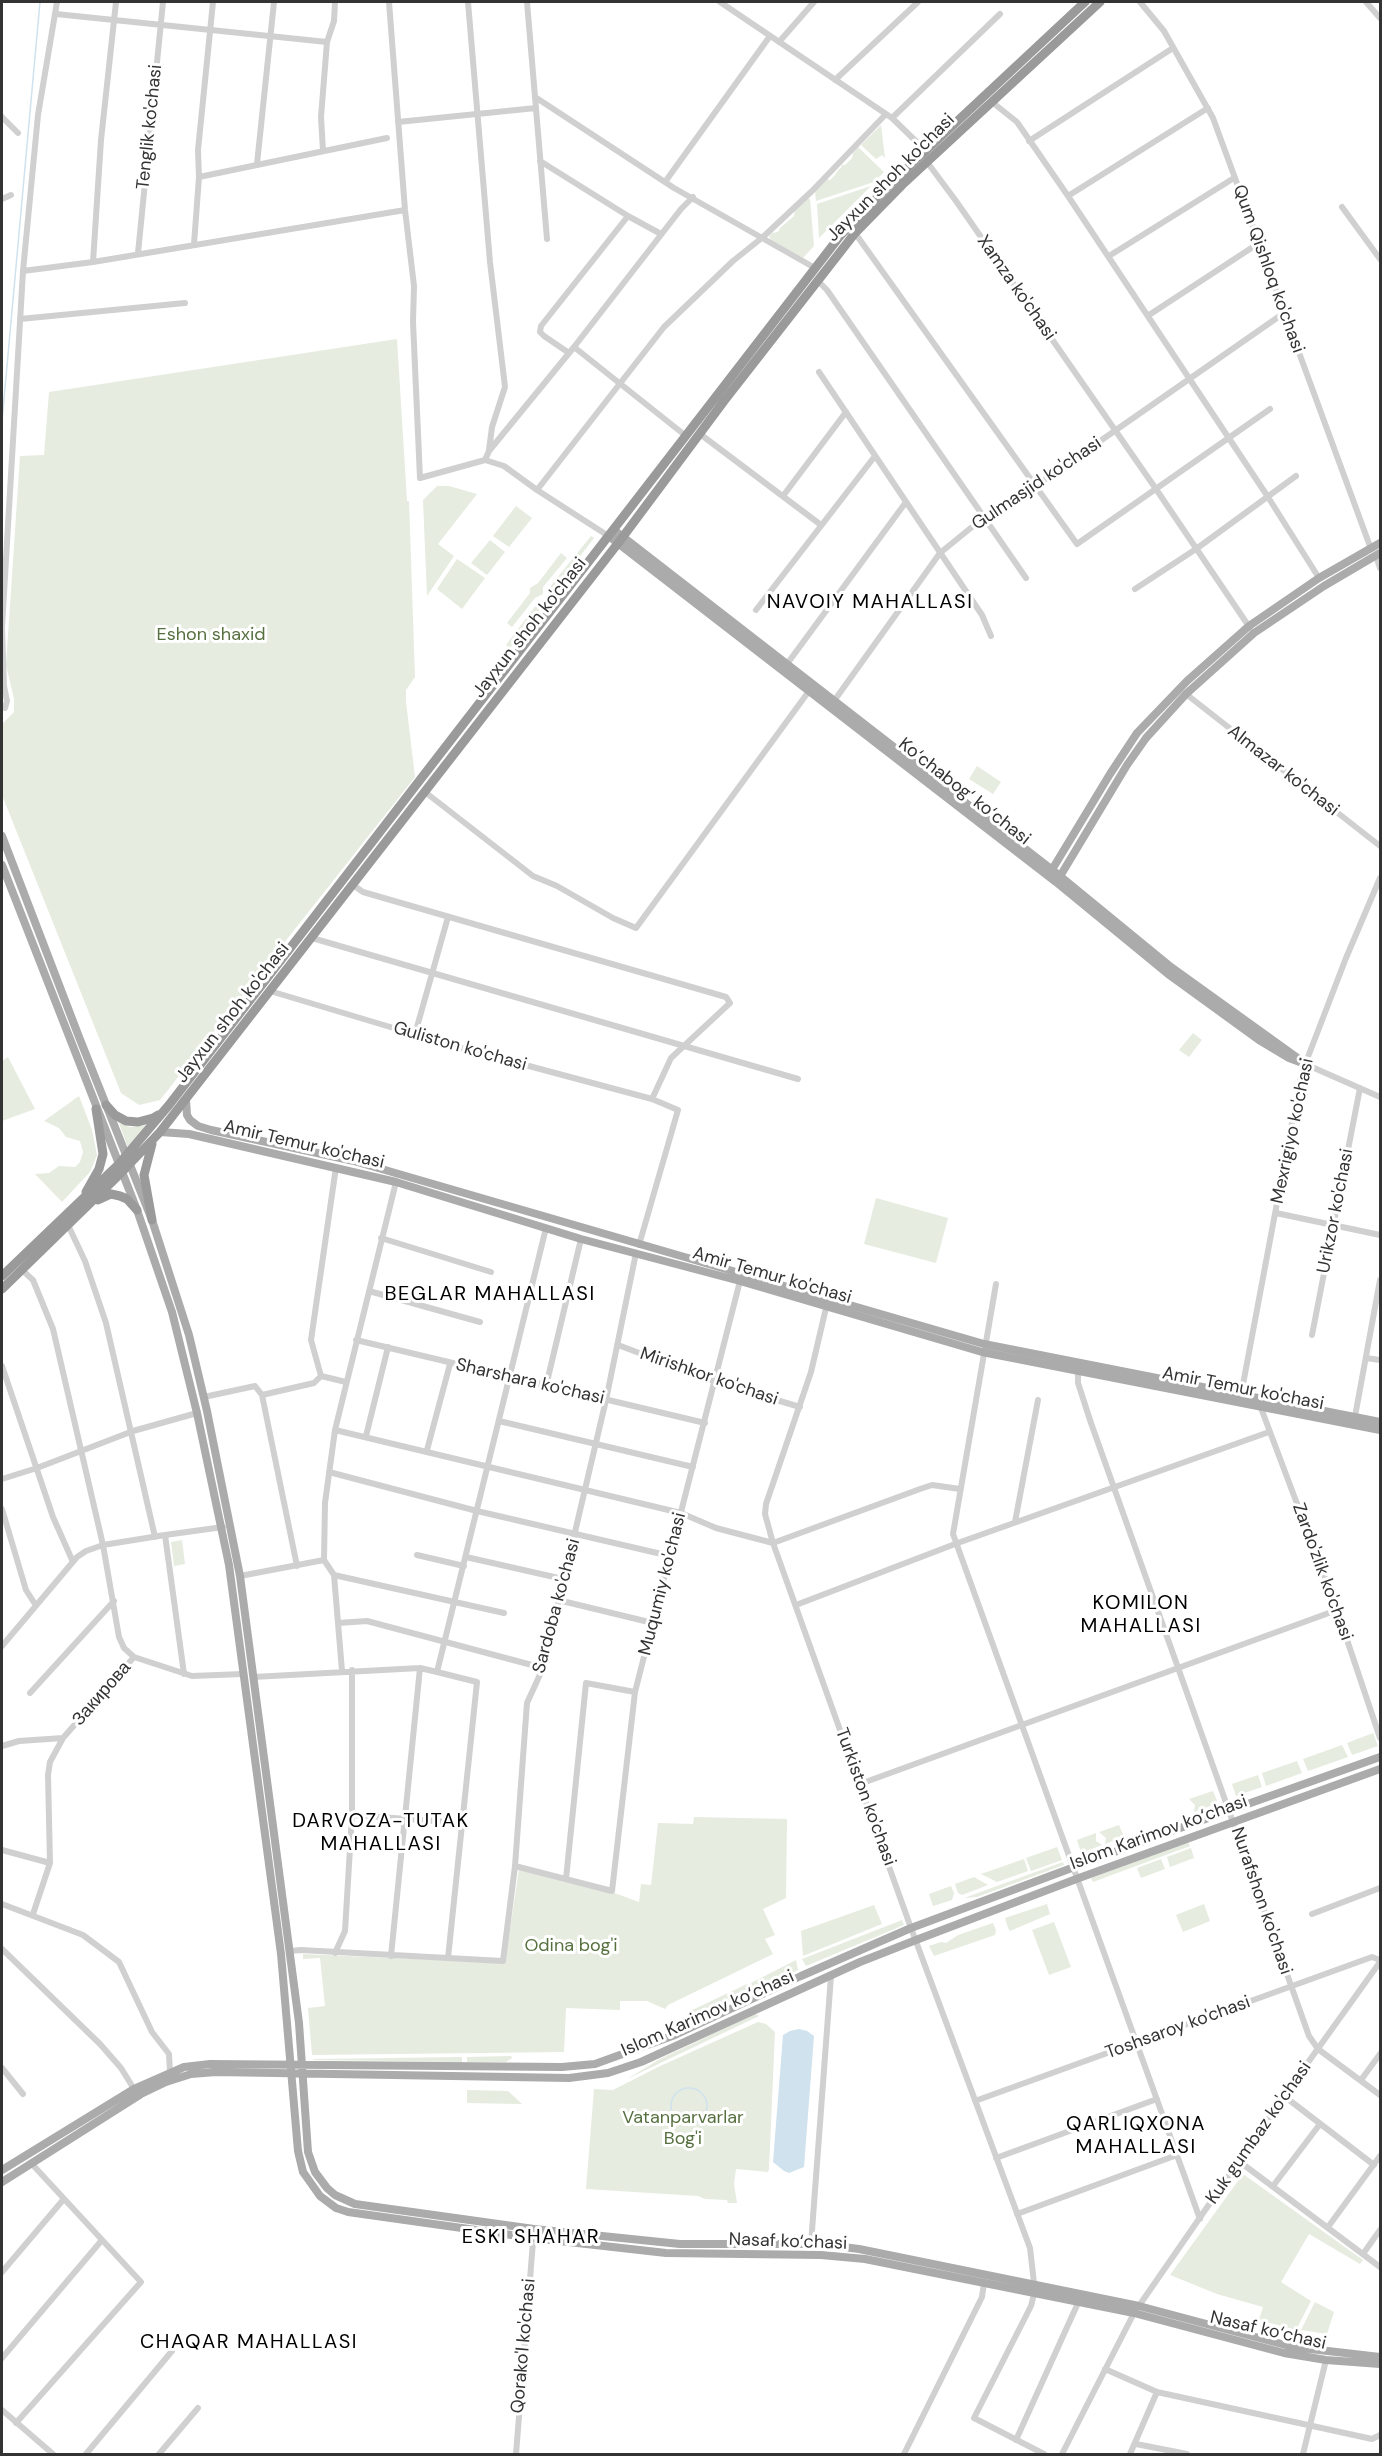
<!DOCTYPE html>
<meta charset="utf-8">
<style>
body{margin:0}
#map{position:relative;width:1382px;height:2456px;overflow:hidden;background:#fff;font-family:"DM Sans",sans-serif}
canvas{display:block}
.frame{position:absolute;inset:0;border:3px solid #333;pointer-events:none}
</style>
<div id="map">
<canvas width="1382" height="2456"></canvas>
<div class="frame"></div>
</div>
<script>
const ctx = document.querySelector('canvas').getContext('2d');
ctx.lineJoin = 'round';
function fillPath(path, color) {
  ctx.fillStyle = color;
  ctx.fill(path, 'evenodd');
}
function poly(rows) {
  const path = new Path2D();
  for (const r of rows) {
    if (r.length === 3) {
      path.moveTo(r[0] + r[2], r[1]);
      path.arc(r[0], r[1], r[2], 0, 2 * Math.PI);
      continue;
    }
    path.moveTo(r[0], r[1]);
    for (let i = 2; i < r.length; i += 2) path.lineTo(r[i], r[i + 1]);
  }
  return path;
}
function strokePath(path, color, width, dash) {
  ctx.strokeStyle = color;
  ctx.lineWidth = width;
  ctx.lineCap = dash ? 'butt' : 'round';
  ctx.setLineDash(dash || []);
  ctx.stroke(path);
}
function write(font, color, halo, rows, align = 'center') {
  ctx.font = font + ' "DM Sans",sans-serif';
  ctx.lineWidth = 6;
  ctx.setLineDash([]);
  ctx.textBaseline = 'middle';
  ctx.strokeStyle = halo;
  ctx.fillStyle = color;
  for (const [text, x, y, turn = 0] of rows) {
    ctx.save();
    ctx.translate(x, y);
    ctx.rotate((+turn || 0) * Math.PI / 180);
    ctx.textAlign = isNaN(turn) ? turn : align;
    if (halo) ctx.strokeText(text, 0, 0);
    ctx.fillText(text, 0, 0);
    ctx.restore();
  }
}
fillPath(poly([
 [881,125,885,158,882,155,876,159,861,145],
 [858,147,884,172,874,182,816,201,815,191,826,179,830,180,835,175,839,169,841,168,842,165,845,165,852,158,853,153],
 [871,186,819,238,817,204],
 [806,198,810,199,814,246,803,258,771,240,769,236,772,233,778,232,780,228,794,216,795,210],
 [397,339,407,501,409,501,415,677,406,690,406,702,415,777,160,1100,139,1105,121,1093,2,795,2,724,14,712,14,699,6,665,20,456,44,455,49,392],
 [437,486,449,486,477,494,438,544,454,556,427,596,423,500],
 [516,506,532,518,509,547,493,536],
 [591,536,594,538,510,648,506,645,537,604,546,600,549,588],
 [490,540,505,552,487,575,471,563],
 [561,553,567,558,543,587,543,594,535,598,512,627,507,623,530,593,530,588,538,583],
 [457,559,485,578,462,609,437,589],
 [977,766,1001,782,993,794,969,779],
 [1193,1033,1202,1040,1189,1057,1179,1050],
 [8,1057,35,1109,2,1121,2,1061],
 [79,1096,92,1130,97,1155,90,1172,62,1202,35,1174,49,1173,59,1166,75,1167,80,1162,83,1152,80,1141,66,1137,59,1128,44,1121],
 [119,1123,130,1127,149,1125,128,1148],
 [876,1198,948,1218,936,1263,864,1244],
 [182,1540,185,1564,174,1566,171,1542],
 [1373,1733,1378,1746,1352,1755,1347,1743],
 [1342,1745,1348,1757,1308,1771,1303,1759],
 [1297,1761,1302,1773,1266,1786,1262,1773],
 [1258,1775,1262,1787,1236,1796,1232,1784],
 [1213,1791,1218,1803,1194,1812,1195,1805,1189,1799],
 [694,1817,787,1819,786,1898,763,1909,775,1935,765,1939,773,1954,668,2005,665,2009,647,2001,620,2001,620,2010,566,2008,564,2052,312,2055,308,2008,325,2006,320,1958,303,1959,303,1954,505,1963,519,1869,609,1891,639,1902,641,1884,651,1885,658,1823,693,1824],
 [1119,1825,1124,1837,1105,1844,1106,1838,1099,1832],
 [1096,1833,1096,1841,1102,1845,1081,1853,1077,1840],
 [1188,1842,1190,1846,1093,1882,1091,1878],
 [1057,1847,1062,1860,1031,1871,1026,1858],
 [1191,1848,1194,1858,1170,1867,1167,1857],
 [1024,1859,1028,1871,997,1882,981,1874],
 [1161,1859,1165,1869,1141,1878,1137,1868],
 [1063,1862,1064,1865,977,1897,964,1898],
 [974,1877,988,1885,962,1895,958,1893,955,1884],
 [951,1886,954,1893,952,1900,933,1906,929,1894],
 [1047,1904,1050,1914,1010,1931,1008,1928,1005,1918],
 [1204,1904,1210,1921,1183,1932,1176,1915],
 [874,1905,882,1924,803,1956,801,1931],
 [902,1920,904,1925,806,1966,802,1959],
 [1054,1922,1071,1967,1049,1975,1032,1930],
 [993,1923,996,1930,995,1935,934,1956,929,1946,941,1942,946,1943,958,1935],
 [796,1960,798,1970,754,1990,751,1983],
 [747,1984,751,1991,690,2020,686,2013],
 [755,2014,759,2016,627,2079,660,2059],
 [758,2022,766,2024,775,2032,769,2169,768,2172,736,2169,734,2184,737,2203,728,2203,727,2200,705,2199,698,2196,586,2189,594,2089,613,2090,658,2067],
 [511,2056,512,2058,506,2062,467,2062,467,2057],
 [462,2057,462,2062,313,2060,314,2059],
 [467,2090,508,2091,522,2104,467,2103],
 [1243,2174,1363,2260,1360,2264,1309,2234,1281,2282,1311,2301,1296,2330,1259,2320,1263,2307,1217,2294,1170,2275],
 [1315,2302,1334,2312,1327,2334,1301,2330]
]), '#e6ecdf');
fillPath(poly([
 [799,2029,807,2031,814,2036,804,2167,789,2173,784,2171,773,2162,783,2035,790,2031]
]), '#cfe2ee');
strokePath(poly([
 [2,421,40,2],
 [689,2106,18]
]), '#cfe2ee', 1.5);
strokePath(poly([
 [389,2,405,210,414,286,413,322,420,478,485,460,489,451,574,347,681,209,693,197],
 [468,2,490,262,505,387,492,427,489,450],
 [527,2,547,239],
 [720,2,892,118,926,151,927,162,956,201,1156,489,1250,628],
 [1140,2,1164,31,1213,118,1371,549],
 [1366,2,1380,18],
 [56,14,327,42],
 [779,42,814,2],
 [835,80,918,2],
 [535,97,674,188,815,268],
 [992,102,1017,122,1068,196,1268,497,1319,578],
 [2,117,18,133],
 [892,118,1000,14],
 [398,122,536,108],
 [1029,141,1173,48],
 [323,151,321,117,327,42,334,21,335,2],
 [540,161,628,216,661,234],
 [257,164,274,2],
 [199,177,387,138],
 [665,182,770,36],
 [1068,196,1208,108],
 [2,199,11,195],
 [1342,207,1380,259],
 [855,233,1077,544,1270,409],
 [194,244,199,177,198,150,213,2],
 [138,253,163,2],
 [1109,256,1234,178],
 [93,262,101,140,116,2],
 [23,271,93,262,405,210],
 [817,280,827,290,1026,578],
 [1149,315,1259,243],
 [20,319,185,303],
 [574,347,686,436],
 [569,353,544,336,540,332,541,326,628,216],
 [819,372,982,615,991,636],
 [700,434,821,525],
 [485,460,504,466,537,490,610,537],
 [537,490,664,327,733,261,763,237,812,191,886,114],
 [783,496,846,412],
 [1376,556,1380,568],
 [1135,589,1196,549,1296,476],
 [756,610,875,456],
 [2,627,23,271,38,115,57,2],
 [2,628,4,686,7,701,5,708],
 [787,664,906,502],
 [1186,694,1380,846],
 [834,701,940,553,983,518,1037,485,1284,313],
 [425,792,533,876,557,886,613,918,636,928,809,691],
 [353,885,363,892,726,997,730,1003,671,1058,652,1099],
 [312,938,798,1079],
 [270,991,447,1044,652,1099,678,1110,639,1245],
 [415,1034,448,917],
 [1305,1064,1380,1097],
 [336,1167,311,1340,321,1376,346,1382],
 [1276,1213,1380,1235],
 [68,1225,85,1261,106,1323,155,1537],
 [381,1238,491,1272],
 [22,1270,33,1280,53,1329,103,1545,119,1637,124,1648,134,1657,192,1676,243,1674],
 [996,1284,953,1534,1200,2219],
 [369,1291,480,1322],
 [826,1308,811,1372,766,1504,765,1514,773,1543,911,1928,1030,2248,1034,2283],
 [1312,1335,1360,1088],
 [356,1340,705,1423],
 [618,1345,716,1382,800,1407],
 [1366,1358,1380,1360],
 [2,1366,53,1517,73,1562],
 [1078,1372,1078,1383,1091,1423,1309,2036,1318,2049,1380,2095],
 [546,1386,581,1239],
 [1241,1395,1301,1075,1346,958,1380,878],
 [204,1397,255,1386,262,1395],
 [1261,1408,1337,1610,1380,1738],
 [499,1421,693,1467],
 [1354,1422,1380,1280],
 [335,1430,681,1513,716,1528,773,1543,920,1489,932,1485,960,1489],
 [366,1436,388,1347],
 [427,1450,450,1364],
 [329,1472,477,1511,670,1556],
 [2,1479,37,1468,133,1431,197,1413],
 [2,1509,26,1590,35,1604],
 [1015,1522,1038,1400],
 [165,1535,184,1674],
 [417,1555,464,1566],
 [466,1557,563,1579],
 [297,1566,262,1395,314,1383,321,1376],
 [334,1575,504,1613],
 [240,1576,324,1560],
 [558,1600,653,1623],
 [796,1605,955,1544,1269,1432],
 [338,1623,367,1621,543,1668],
 [2,1646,77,1557,86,1551,103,1545,165,1535,223,1527],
 [342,1671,334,1575,324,1560,325,1503,335,1430,396,1182],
 [437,1672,477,1682,448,1958],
 [253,1677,420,1668,437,1672,546,1228],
 [30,1693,114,1601],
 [2,1746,19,1741,63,1738,134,1657],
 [860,1784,1337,1610],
 [352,1815,462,1823],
 [2,1850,50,1863],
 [515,1866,612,1891,635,1692,740,1281],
 [566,1879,586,1683,635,1692],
 [2,1904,83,1935,119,1962,152,2032,169,2054,170,2072],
 [33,1914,50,1863,48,1775,50,1762,63,1738],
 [1312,1914,1380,1888],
 [2,1949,100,2044,121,2068,134,2089],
 [289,1951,301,1950,503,1961,515,1866,527,1703,543,1668,606,1400,636,1253],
 [335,1953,345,1931,352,1815,352,1670],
 [391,1956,420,1668],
 [2,2068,23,2094],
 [1361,2080,1380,2054],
 [1284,2096,1374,2165],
 [975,2101,1372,1957,1380,1960],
 [996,2158,1157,2099],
 [1240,2162,1380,2267],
 [1273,2186,1320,2124],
 [1017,2214,1177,2155],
 [1328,2227,1380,2156],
 [811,2244,831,1976],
 [1363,2254,1380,2230],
 [2,2272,63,2200],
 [1034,2294,1031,2306,974,2418,1044,2454],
 [2,2358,102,2240],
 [1105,2369,1157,2392,1372,2439,1380,2435],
 [2,2410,53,2454],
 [16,2423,141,2282,31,2163],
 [1016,2440,1078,2303],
 [1136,2444,1187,2454],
 [86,2454,172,2351],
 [159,2454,198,2408],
 [516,2454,534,2229],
 [904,2454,982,2297,984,2283],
 [1062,2454,1134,2313,1284,2096,1380,1962],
 [1130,2454,1157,2392],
 [1303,2454,1326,2360]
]), '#d0d0d0', 6);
strokePath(poly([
 [614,530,1060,876,1171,967,1299,1059],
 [610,537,1056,882,1168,974,1259,1040,1289,1058,1305,1064],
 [2,836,79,1037,152,1220,189,1335,207,1411,240,1576,299,2023,308,2152,315,2172,327,2188,335,2195,355,2204,534,2229,680,2244,820,2244,859,2249,1139,2306,1293,2347,1380,2357],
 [2,865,137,1210,172,1312,197,1413,229,1565,281,1954,298,2151,303,2172,320,2196,336,2208,348,2212,533,2238,666,2253,821,2255,865,2259,1134,2313,1284,2353,1326,2360,1380,2364],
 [1050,873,1110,774,1137,733,1187,681,1249,626,1319,578,1380,543],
 [1059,878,1127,765,1146,738,1186,694,1254,633,1324,586,1380,553],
 [186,1100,187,1115,190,1120,198,1126,211,1130,354,1161,984,1344,1380,1422],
 [160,1132,189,1134,396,1182,581,1239,740,1281,982,1352,1380,1430],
 [2,2170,134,2089,184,2067,210,2064,562,2067,595,2064,675,2035,801,1976,911,1928,1152,1838,1380,1757],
 [2,2182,141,2094,166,2082,191,2074,216,2072,569,2078,608,2073,641,2062,860,1962,916,1940,1079,1878,1380,1769]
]), '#ababab', 8);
strokePath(poly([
 [106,1105,115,1115,126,1121,138,1122,153,1118,158,1115],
 [86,1192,99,1169,103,1154,96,1109],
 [98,1200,111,1194,120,1196,127,1199,137,1210],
 [152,1220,144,1175,152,1144],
 [2,1276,119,1164,169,1105,840,236,890,184,1085,2],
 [2,1289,121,1173,160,1132,619,542,724,401,855,233,902,185,1100,2]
]), '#9a9a9a', 9);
write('18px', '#333', '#fff', [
 ["Tenglik ko'chasi",150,127,-84],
 ["Jayxun shoh ko'chasi",891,178,-45],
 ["Qum Qishloq ko'chasi",1268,269,70],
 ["Xamza ko'chasi",1016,288,55],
 ["Gulmasjid ko'chasi",1037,484,-34],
 ["Jayxun shoh ko'chasi",530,628,-52],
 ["Almazar ko'chasi",1283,771,38],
 ["Ko‘chabog‘ ko‘chasi",964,792,38],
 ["Jayxun shoh ko'chasi",233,1013,-52],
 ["Guliston ko'chasi",460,1047,16],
 ["Mexrigiyo ko'chasi",1293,1131,-78],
 ["Amir Temur ko'chasi",304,1145,13],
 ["Urikzor ko'chasi",1336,1211,-79],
 ["Amir Temur ko'chasi",772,1276,16],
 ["Mirishkor ko'chasi",709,1377,19],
 ["Sharshara ko'chasi",530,1382,13],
 ["Amir Temur ko'chasi",1243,1389,11],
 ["Zardo'zlik ko'chasi",1322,1572,70],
 ["Muqumiy ko'chasi",663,1584,-76],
 ["Sardoba ko'chasi",557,1606,-75],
 ["Закирова",102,1694,-49],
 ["Turkiston ko'chasi",865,1797,70],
 ["Islom Karimov ko‘chasi",1159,1833,-20],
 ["Nurafshon ko'chasi",1261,1901,71],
 ["Islom Karimov ko‘chasi",708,2014,-24],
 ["Toshsaroy ko'chasi",1178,2028,-20],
 ["Kuk gumbaz ko'chasi",1259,2133,-55],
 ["Nasaf ko‘chasi",788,2242,2],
 ["Nasaf ko‘chasi",1268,2331,13],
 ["Qorako'l ko'chasi",524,2346,-85]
]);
write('18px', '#56703f', '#fff', [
 ["Eshon shaxid",211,635],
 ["Odina bog'i",571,1946],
 ["Vatanparvarlar",683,2118],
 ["Bog'i",683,2139]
]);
ctx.letterSpacing = '1.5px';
write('20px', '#000', '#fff', [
 ["NAVOIY MAHALLASI",870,603],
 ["BEGLAR MAHALLASI",490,1295],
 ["KOMILON",1141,1604],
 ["MAHALLASI",1141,1627],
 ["DARVOZA-TUTAK",381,1822],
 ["MAHALLASI",381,1845],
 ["QARLIQXONA",1136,2125],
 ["MAHALLASI",1136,2148],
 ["ESKI SHAHAR",531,2238],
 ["CHAQAR MAHALLASI",249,2343]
]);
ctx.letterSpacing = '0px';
</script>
